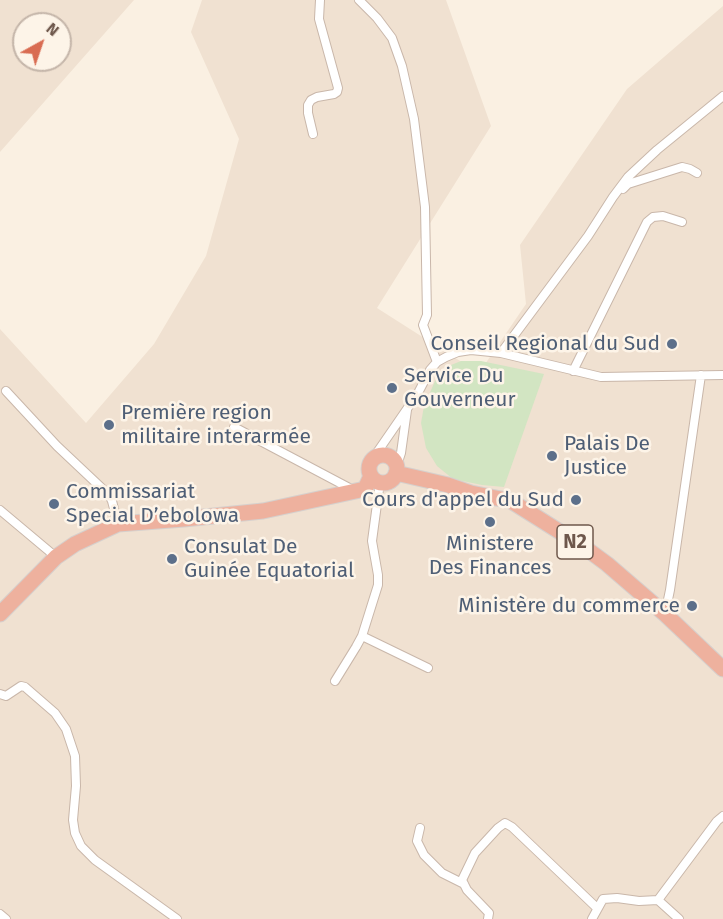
<!DOCTYPE html>
<meta charset="utf-8">
<style>
body{margin:0}
#map{position:relative;width:723px;height:919px;overflow:hidden;background:#faf0e2;font-family:"Fira Sans",sans-serif}
canvas{display:block}
.north{position:absolute;left:12px;top:12px;width:60px;height:60px;box-sizing:border-box;background:#fdf4e8;border:2px solid #c4b5a9;border-radius:50%;rotate:40deg;font-size:16px;font-weight:700;line-height:24px;text-align:center;color:#6e574b}
.north::after{content:'';display:block;margin:auto;width:21px;height:27px;background:#d96c52;clip-path:polygon(50% 0,100% 100%,50% 72%,0 100%)}
</style>
<div id="map">
<canvas width="723" height="919"></canvas>
<div class="north">N</div>
</div>
<script>
const ctx = document.querySelector('canvas').getContext('2d');
ctx.lineJoin = 'round';
function fillPath(path, color) {
  ctx.fillStyle = color;
  ctx.fill(path, 'evenodd');
}
function poly(rows) {
  const path = new Path2D();
  for (const r of rows) {
    if (r.length === 3) {
      path.moveTo(r[0] + r[2], r[1]);
      path.arc(r[0], r[1], r[2], 0, 2 * Math.PI);
      continue;
    }
    path.moveTo(r[0], r[1]);
    for (let i = 2; i < r.length; i += 2) path.lineTo(r[i], r[i + 1]);
  }
  return path;
}
function strokePath(path, color, width, dash) {
  ctx.strokeStyle = color;
  ctx.lineWidth = width;
  ctx.lineCap = dash ? 'butt' : 'round';
  ctx.setLineDash(dash || []);
  ctx.stroke(path);
}
function write(font, color, halo, rows, align = 'center') {
  ctx.font = font + ' "Fira Sans",sans-serif';
  ctx.lineWidth = 5;
  ctx.setLineDash([]);
  ctx.textBaseline = 'middle';
  ctx.strokeStyle = halo;
  ctx.fillStyle = color;
  for (const [text, x, y, turn = 0] of rows) {
    ctx.save();
    ctx.translate(x, y);
    ctx.rotate((+turn || 0) * Math.PI / 180);
    ctx.textAlign = isNaN(turn) ? turn : align;
    if (halo) ctx.strokeText(text, 0, 0);
    ctx.fillText(text, 0, 0);
    ctx.restore();
  }
}
fillPath(poly([
 [0,0,134,0,0,152],
 [24,24,60,24,60,60,24,60],
 [202,0,446,0,491,126,377,308,479,373,526,304,520,245,627,89,723,6,723,919,0,919,0,329,86,423,154,344,206,256,239,139,191,32]
]), '#f0e1d1');
fillPath(poly([
 [461,361,481,361,544,374,504,487,482,485,453,479,437,466,426,448,421,423,424,406,435,381,442,372,451,365]
]), '#d2e5c2');
const street = poly([
 [359,0,377,18,392,38,402,66,414,119,425,207,427,315,423,325,437,362],
 [313,134,308,113,308,105,311,100,317,97,334,94,337,92,338,88,319,19,320,0],
 [623,189,628,184,682,167,690,169,697,173],
 [501,353,588,236,613,197,628,177,657,150,723,96],
 [573,371,647,222,653,217,663,216,682,222],
 [6,391,57,446,109,495,112,501,118,524],
 [234,427,355,491],
 [376,456,378,451,418,393,430,370,437,362,446,357,458,352,471,350,501,353,601,377,723,375],
 [396,468,401,453,407,410],
 [0,510,56,557],
 [665,614,670,590,701,375],
 [362,636,428,668],
 [335,681,356,647,362,636,378,585,378,575,372,541,380,482],
 [0,694,6,696,21,686,25,687,55,713,66,729,75,756,76,786,73,820,75,833,81,846,95,860,177,919],
 [420,828,417,841,424,855,442,873,464,884],
 [658,900,717,821,723,816],
 [0,914,6,919],
 [488,919,489,913,467,890,462,880,475,853,498,828,505,823,512,827,597,908],
 [592,919,603,899,617,898,639,901,658,900,679,919]
]);
const highway = poly([
 [383,469,14],
 [396,473,448,485,471,493,511,501,584,547,607,564,665,614,723,669],
 [0,614,56,557,75,544,118,524,184,519,263,511,365,489,371,476]
]);
strokePath(street, '#c9b7aa', 10);
strokePath(highway, '#d6d0cd', 17);
strokePath(street, '#fff', 8);
strokePath(highway, '#eeb19e', 15);
for (const [x, y, r, color] of [
 [672,344,6,"#5c6f8a"],
 [392,388,6,"#5c6f8a"],
 [109,425,6,"#5c6f8a"],
 [552,456,6,"#5c6f8a"],
 [576,500,6,"#5c6f8a"],
 [54,504,6,"#5c6f8a"],
 [490,522,6,"#5c6f8a"],
 [172,559,6,"#5c6f8a"],
 [692,606,6,"#5c6f8a"]
]) {
  const dot = new Path2D();
  dot.arc(x, y, r, 0, 2 * Math.PI);
  ctx.fillStyle = color;
  ctx.fill(dot);
  strokePath(dot, '#fdf4e8', 2);
}
for (const [x, y, w] of [
 [575,542,36]
]) {
  const box = new Path2D();
  box.roundRect(x - w / 2, y - 17, w, 34, 4.5);
  ctx.fillStyle = '#fdf4e8';
  ctx.fill(box);
  strokePath(box, '#6e574b', 1.5);
}
write('bold 20px', '#6e574b', null, [
 ["N2",575,542]
]);
write('21px', '#4e5e75', '#fdf4e8', [
 ["Conseil Regional du Sud",660,344,"right"],
 ["Service Du",404,376],
 ["Gouverneur",404,400],
 ["Première region",121,413],
 ["militaire interarmée",121,437],
 ["Palais De",564,444],
 ["Justice",564,468],
 ["Commissariat",66,492],
 ["Special D’ebolowa",66,516],
 ["Cours d'appel du Sud",564,500,"right"],
 ["Ministere",490,544,"center"],
 ["Des Finances",490,568,"center"],
 ["Consulat De",184,547],
 ["Guinée Equatorial",184,571],
 ["Ministère du commerce",680,606,"right"]
], 'left');
</script>
